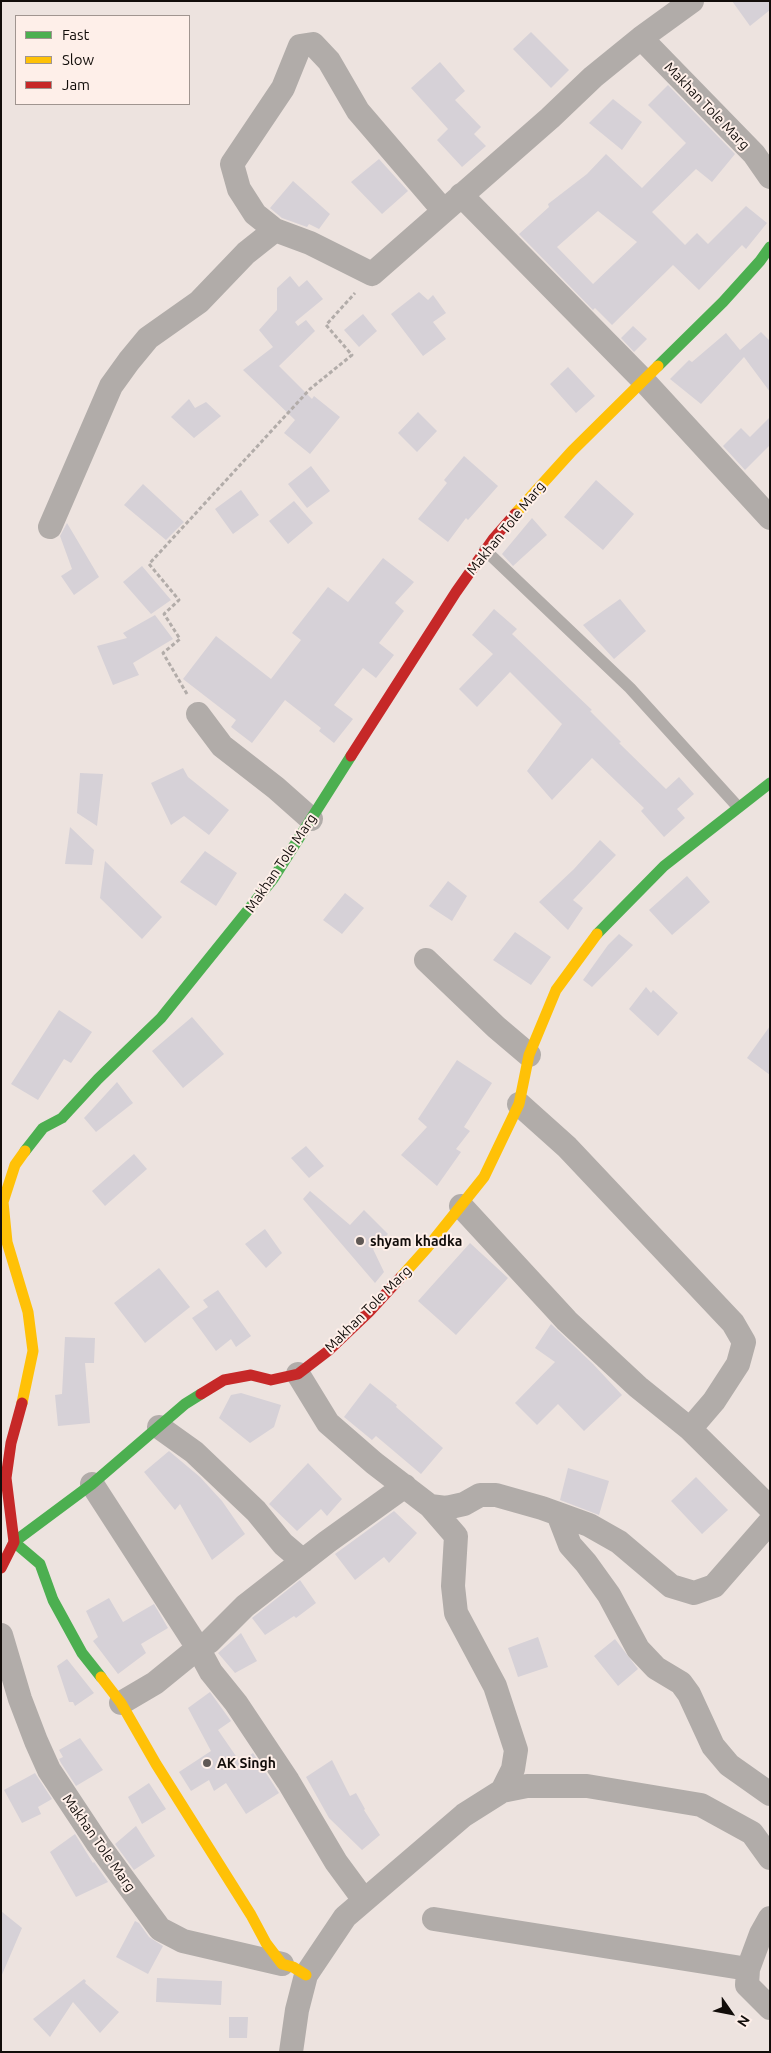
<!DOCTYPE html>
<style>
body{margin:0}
#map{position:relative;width:771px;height:2053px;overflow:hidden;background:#ede3df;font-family:Ubuntu,sans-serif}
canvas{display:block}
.frame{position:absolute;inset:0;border:2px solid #120d0a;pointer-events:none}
.legend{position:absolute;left:15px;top:15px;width:175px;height:90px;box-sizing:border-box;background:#feefe9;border:1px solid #a09590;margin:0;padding:6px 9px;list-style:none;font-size:15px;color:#120d0a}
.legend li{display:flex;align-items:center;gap:10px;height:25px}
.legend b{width:25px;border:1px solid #a09590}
.north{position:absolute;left:706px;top:1988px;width:50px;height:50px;-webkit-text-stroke:4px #feefe9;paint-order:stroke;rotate:123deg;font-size:14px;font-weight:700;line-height:20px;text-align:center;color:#120d0a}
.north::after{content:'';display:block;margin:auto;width:18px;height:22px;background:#120d0a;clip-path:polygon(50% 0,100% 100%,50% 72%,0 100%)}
</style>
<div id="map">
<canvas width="771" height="2053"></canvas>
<div class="frame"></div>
<ul class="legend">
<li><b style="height:6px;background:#4caf50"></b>Fast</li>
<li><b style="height:6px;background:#ffc107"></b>Slow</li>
<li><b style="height:6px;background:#c62828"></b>Jam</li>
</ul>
<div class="north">N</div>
</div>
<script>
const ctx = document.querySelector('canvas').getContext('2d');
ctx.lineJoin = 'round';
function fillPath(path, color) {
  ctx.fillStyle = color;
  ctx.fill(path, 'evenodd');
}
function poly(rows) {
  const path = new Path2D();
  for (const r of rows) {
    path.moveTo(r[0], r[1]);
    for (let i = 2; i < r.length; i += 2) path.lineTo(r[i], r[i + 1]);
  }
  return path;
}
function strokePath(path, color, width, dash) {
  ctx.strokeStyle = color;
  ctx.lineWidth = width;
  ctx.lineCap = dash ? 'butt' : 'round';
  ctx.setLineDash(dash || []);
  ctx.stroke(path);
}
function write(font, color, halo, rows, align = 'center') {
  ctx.font = font + ' Ubuntu,sans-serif';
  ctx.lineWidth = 4;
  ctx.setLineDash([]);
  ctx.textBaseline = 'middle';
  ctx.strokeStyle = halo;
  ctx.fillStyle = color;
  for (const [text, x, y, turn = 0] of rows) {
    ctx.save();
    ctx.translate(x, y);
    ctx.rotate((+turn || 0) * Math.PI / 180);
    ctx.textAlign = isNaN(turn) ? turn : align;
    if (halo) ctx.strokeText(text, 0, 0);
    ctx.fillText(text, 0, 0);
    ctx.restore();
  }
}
fillPath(poly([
 [732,1,770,1,770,10,750,26],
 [531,32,569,70,551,88,513,49],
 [440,62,465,91,455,100,481,127,474,134,486,146,462,167,437,140,448,129,411,88],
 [668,85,735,154,712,182,696,169,652,212,685,245,697,233,708,244,746,206,767,223,746,249,742,245,699,290,673,265,612,325,595,308,593,310,519,234,549,207,548,204,587,174,606,154,642,188,686,143,648,105],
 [598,211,637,242,593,284,557,247],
 [613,99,642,122,622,150,589,123],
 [379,159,408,191,382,214,351,182],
 [293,181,330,214,319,229,309,224,307,227,282,218,270,208],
 [290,276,299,287,307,280,323,299,295,322,298,326,306,320,315,331,279,366,312,399,314,396,340,417,310,454,284,433,295,420,243,370,273,347,259,330,277,310,277,288],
 [419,292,428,300,433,295,446,313,433,322,446,339,423,356,391,314],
 [363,314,377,331,359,347,344,330],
 [633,326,647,339,634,352,621,338],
 [761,332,770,341,770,392,744,357,701,404,670,379,689,360,692,362,726,333,740,350],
 [568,367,595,396,576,413,550,384],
 [189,399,195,408,206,402,221,416,194,438,171,417],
 [418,412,437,431,417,452,398,433],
 [770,417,770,445,745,470,723,446,741,428,750,437],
 [464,456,498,486,468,520,466,518,448,542,418,519,447,483,444,480],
 [311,466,330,491,307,508,288,484],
 [596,480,634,514,603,550,564,517],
 [143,484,184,522,166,540,124,505],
 [241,490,259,515,233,534,215,509],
 [294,501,313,523,288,544,269,521],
 [532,518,547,535,513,566,502,554],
 [67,523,99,577,74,595,61,576,72,569,60,536],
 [383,558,414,582,395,603,404,611,379,643,394,655,376,678,363,668,334,705,353,719,334,743,319,731,321,728,285,700,252,743,231,727,236,720,183,679,216,636,271,679,301,640,292,633,328,587,348,602],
 [142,566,171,600,151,614,123,582],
 [620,599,646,631,614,659,583,625],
 [494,609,517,629,512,634,592,710,590,711,621,742,619,743,666,789,679,777,694,794,677,809,685,818,664,837,641,811,644,808,592,758,552,800,527,771,562,724,510,672,477,707,459,689,493,654,472,635],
 [155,615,173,639,133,663,139,675,113,685,97,646,127,638,123,633],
 [183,768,188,777,229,810,209,835,184,816,171,825,151,783],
 [80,773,103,774,97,826,77,813],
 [70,827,94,850,92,865,65,864],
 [600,840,616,855,573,900,583,908,568,930,539,902,574,869],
 [205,851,237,873,216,906,180,882],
 [105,861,162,917,142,939,100,898],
 [687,876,710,902,672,935,649,910],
 [448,881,467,896,452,921,429,906],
 [345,893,364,908,342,934,323,920],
 [515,932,551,957,531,985,493,960],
 [619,934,633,945,592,987,583,980,608,945],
 [646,987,651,993,653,990,678,1013,658,1036,629,1009],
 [59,1010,92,1032,71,1063,64,1059,38,1100,11,1084],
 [192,1017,224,1054,183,1088,152,1051],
 [770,1026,770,1075,747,1058],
 [457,1060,492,1083,464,1127,470,1131,456,1149,461,1152,437,1186,401,1155,427,1127,418,1119],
 [117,1082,133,1103,96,1132,84,1118],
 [306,1146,324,1166,309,1178,291,1158],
 [134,1154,147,1169,105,1206,92,1191],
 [310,1191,350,1225,364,1210,388,1234,373,1249,384,1272,375,1283,303,1199],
 [265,1229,282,1253,266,1268,245,1244],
 [470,1243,508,1278,456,1335,418,1301],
 [159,1268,190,1307,145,1343,114,1303],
 [218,1290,251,1336,236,1347,231,1339,216,1351,192,1318,208,1307,203,1300],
 [551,1324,593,1364,622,1395,584,1431,558,1404,537,1425,515,1403,555,1362,535,1348],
 [65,1337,95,1338,94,1363,85,1363,90,1423,58,1426,55,1395,62,1394],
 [370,1383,397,1405,396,1407,443,1448,421,1474,376,1436,372,1440,344,1417],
 [241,1393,281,1405,274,1427,250,1443,219,1418,231,1395],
 [169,1451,200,1477,222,1501,245,1534,212,1560,180,1504,175,1510,144,1472],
 [308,1463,342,1499,327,1516,321,1509,297,1531,269,1504],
 [568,1468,609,1481,599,1515,560,1500],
 [696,1477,728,1510,702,1534,671,1501],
 [394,1511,417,1533,389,1563,384,1557,355,1580,335,1554],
 [300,1580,316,1603,296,1618,294,1616,265,1635,252,1618],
 [109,1598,123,1622,154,1604,168,1628,141,1644,146,1653,118,1674,93,1641,98,1637,86,1611],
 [241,1633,257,1661,235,1673,218,1653],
 [538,1637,548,1667,518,1677,508,1648],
 [615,1639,638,1669,618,1686,594,1656],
 [67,1659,94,1693,75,1706,73,1702,69,1702,57,1666],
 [210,1692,231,1721,218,1730,240,1762,253,1753,279,1793,246,1814,226,1783,214,1791,209,1780,191,1791,179,1772,211,1751,188,1708],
 [80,1738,103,1770,76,1786,61,1763,59,1759,63,1757,59,1750],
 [332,1760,350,1796,356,1793,365,1809,364,1810,380,1835,362,1850,329,1818,306,1777],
 [35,1773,52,1799,38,1807,41,1814,22,1823,4,1790],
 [149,1783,166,1809,142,1824,128,1797],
 [136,1826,155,1856,134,1870,115,1844],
 [75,1834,93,1863,94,1862,108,1882,76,1897,50,1852],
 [1,1911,22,1928,1,1977],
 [135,1921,139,1923,149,1937,163,1946,148,1974,116,1957],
 [157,1978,222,1981,221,2005,156,2002],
 [84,1979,86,1981,85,1983,119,2012,100,2033,73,2002,50,2037,33,2019],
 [229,2017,248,2017,247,2038,229,2038]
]), '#d6d1d7');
strokePath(poly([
 [187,694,163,653,180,639,164,614,179,600,149,564,310,389,352,355,326,325,355,293]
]), '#b2aca9', 3, [4, 2.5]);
strokePath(poly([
 [485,550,630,688,738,807]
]), '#b1aca9', 12);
strokePath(poly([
 [641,38,754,154,770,177],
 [461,195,644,381,770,518],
 [443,210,358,111,329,61,313,44,300,46,283,88,232,164,239,189,255,214,275,230,310,243,372,274,550,118,593,77,641,38,692,1],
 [50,527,111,386,129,361,148,338,199,302,246,253,275,230],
 [198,714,222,746,276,788,311,819],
 [426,960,496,1027,529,1055],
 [519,1104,567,1147,733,1323,744,1342,738,1364,714,1401,690,1429,770,1508],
 [461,1206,567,1321,638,1387,690,1429],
 [159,1427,194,1452,256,1511,283,1544,303,1561],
 [92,1484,198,1648,211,1672,236,1703,288,1781,336,1862,364,1900],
 [430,1506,446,1508,464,1504,480,1495,496,1495,542,1508,589,1525,619,1542,671,1586,694,1593,714,1586,770,1522],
 [558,1514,570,1545,586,1563,609,1595,638,1649,656,1668,681,1683,689,1694,713,1746,729,1765,770,1794],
 [1,1635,20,1699,36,1741,49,1770,98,1844,160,1929,183,1941,282,1964],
 [121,1703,155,1683,198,1648,209,1642,245,1606,327,1542,405,1486],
 [502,1791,527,1786,587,1786,701,1805,752,1833,770,1858],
 [770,1918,761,1934,748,1969,747,1985,770,2008],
 [434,1919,748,1969],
 [291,2052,297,2010,306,1975,345,1917,464,1815,502,1791,513,1769,516,1750,495,1686,456,1613,453,1586,456,1536,430,1506,374,1463,328,1423,298,1374]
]), '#b1aca9', 24);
strokePath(poly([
 [658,366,723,302,760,261,770,247],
 [597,934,664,866,770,783],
 [25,1151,43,1128,62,1118,98,1079,161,1018,273,879,351,756],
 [101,1677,82,1653,53,1600,40,1564,14,1542,92,1484,185,1404,201,1394]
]), '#4caf50', 11);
strokePath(poly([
 [515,514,572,451,658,366],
 [401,1277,427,1248,484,1177,519,1104,529,1055,556,990,597,934],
 [22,1403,33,1351,28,1312,7,1242,3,1202,15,1165,25,1151],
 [101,1677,121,1703,156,1764,251,1915,266,1943,282,1964,293,1967,306,1975]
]), '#ffc107', 11);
strokePath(poly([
 [351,756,456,592,494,538,515,514],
 [201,1394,224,1380,251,1375,271,1380,298,1374,328,1351,369,1312,401,1277],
 [1,1568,14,1542,6,1478,11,1443,22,1403]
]), '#c62828', 11);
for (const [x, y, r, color] of [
 [360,1241,5,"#5f5855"],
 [207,1763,5,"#5f5855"]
]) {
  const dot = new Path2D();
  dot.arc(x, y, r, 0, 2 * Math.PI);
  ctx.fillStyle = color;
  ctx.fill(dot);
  strokePath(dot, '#feefe9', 2);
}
write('14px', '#120d0a', '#feefe9', [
 ["Makhan Tole Marg",707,106,46],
 ["Makhan Tole Marg",506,528,-51],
 ["Makhan Tole Marg",281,863,-56],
 ["Makhan Tole Marg",368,1309,-45],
 ["Makhan Tole Marg",99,1843,55]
]);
write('bold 14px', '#120d0a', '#feefe9', [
 ["shyam khadka",370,1241],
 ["AK Singh",217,1763]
], 'left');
</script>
